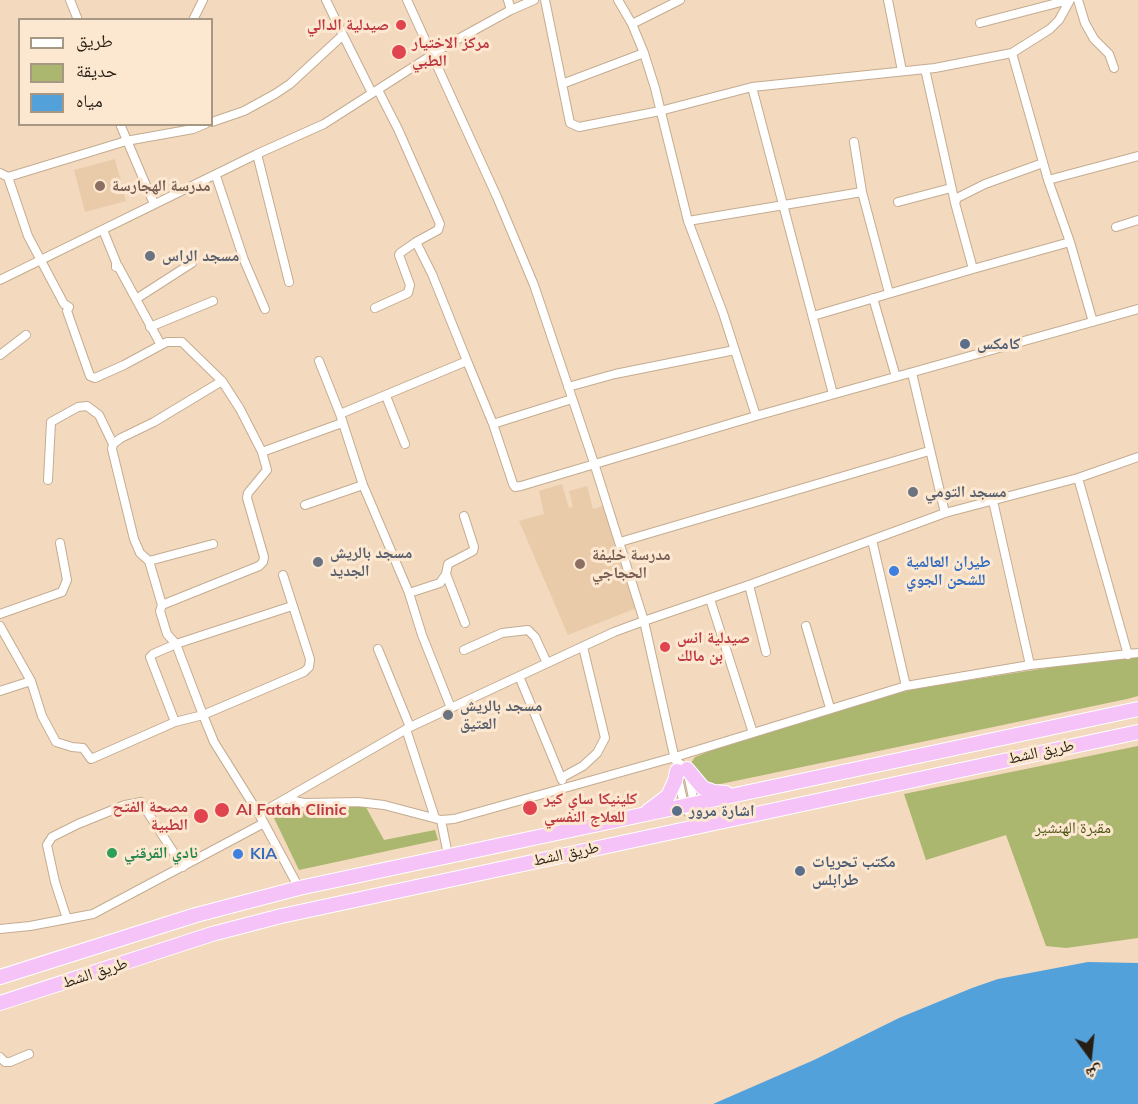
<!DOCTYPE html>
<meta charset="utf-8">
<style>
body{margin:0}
#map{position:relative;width:1138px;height:1104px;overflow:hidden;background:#f3d9bd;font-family:Mulish,"Noto Naskh Arabic",sans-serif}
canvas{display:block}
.legend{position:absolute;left:18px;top:18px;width:195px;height:108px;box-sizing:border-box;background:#fce8d1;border:2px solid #a79785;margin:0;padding:8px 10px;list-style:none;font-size:18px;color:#271e13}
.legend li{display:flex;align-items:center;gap:12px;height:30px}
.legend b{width:30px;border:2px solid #a79785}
.north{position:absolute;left:1060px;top:1026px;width:60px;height:60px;-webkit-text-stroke:4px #fce8d1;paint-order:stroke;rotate:165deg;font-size:16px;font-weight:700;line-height:24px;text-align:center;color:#271e13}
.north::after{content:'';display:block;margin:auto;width:21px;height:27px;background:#271e13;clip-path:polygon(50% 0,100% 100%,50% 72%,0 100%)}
</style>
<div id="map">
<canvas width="1138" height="1104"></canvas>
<ul class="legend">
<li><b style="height:8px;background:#fff"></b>طريق</li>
<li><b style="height:16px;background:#abb66e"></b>حديقة</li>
<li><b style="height:16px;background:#53a1da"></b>مياه</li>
</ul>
<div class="north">ش</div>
</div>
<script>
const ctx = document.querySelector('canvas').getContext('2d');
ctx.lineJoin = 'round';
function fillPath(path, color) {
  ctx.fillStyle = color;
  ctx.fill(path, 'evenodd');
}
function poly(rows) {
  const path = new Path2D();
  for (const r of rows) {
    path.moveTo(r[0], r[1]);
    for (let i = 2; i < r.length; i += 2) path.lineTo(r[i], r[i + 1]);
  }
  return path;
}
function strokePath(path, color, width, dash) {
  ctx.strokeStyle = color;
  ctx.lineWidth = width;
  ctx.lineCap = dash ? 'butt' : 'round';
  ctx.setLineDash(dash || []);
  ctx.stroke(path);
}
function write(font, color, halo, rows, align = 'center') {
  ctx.font = font + ' Mulish,"Noto Naskh Arabic",sans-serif';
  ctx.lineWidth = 6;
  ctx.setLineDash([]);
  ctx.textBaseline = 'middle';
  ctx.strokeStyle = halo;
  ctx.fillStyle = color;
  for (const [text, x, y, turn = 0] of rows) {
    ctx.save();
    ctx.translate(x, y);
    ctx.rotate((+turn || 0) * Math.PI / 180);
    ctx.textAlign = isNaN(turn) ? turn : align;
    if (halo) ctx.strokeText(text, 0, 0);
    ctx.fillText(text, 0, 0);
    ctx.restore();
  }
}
fillPath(poly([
 [115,159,126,201,85,212,74,170],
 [562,484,569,508,573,507,569,491,587,486,593,509,603,506,639,607,568,635,519,521,544,514,539,491]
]), '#eacba9');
fillPath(poly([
 [1138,656,1138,696,1127,699,711,786,694,772,691,763,695,757,710,751,866,702,913,689,1104,659],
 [1138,746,1138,938,1066,948,1046,946,1006,835,926,860,904,794],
 [362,800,384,840,435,830,438,840,299,870,273,816]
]), '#abb66e');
fillPath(poly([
 [1088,962,1138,963,1138,1104,713,1104,814,1060,899,1018,972,988,998,979]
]), '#53a1da');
const street = poly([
 [70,0,78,20],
 [326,0,343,35],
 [407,0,497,197,534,285,594,463,644,621,675,760],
 [508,0,511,10],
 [545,0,570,123,579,127,660,111,752,87,935,68,1012,53,1050,29,1059,20,1070,0],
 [618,0,632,24,644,53,655,88,688,221,723,313,756,416],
 [888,0,902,71],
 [1078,0,1085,23,1094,39,1109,54,1114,68],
 [193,20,203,0],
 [980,23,1069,0],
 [632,24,680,0],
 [1012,53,1048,180,1070,242,1093,322],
 [925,69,955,203],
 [562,84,644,53],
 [752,87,833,394],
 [378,90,398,129,440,224,438,230,416,242],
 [212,122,244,111,275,94,290,84,343,35,372,93],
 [120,124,154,204],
 [854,142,862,192],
 [257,154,289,282],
 [0,173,8,177,28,236,64,304,69,307,67,311,90,376,95,378,124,365,161,345],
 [216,176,244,260,265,309],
 [8,177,126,141,193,129,205,124],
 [1048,180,1138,156],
 [898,202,951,188],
 [688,221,862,192,889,293],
 [1116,227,1138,220],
 [103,230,116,262,116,267,118,266,161,345,167,342,182,342,222,381,240,409,262,452,342,423],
 [973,269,1070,242],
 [0,280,257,154,324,124,449,44,511,10,534,0],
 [873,298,896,377],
 [136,299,192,263],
 [375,308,408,293,410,285,399,255,400,253,416,242,432,274,467,361],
 [813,316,973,269,955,203,957,198,985,184,1043,163],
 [150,327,213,301],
 [0,355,26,335],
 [319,361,340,414],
 [912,373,945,513],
 [222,381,154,422,121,438,113,444,112,449,134,539,140,553,149,561,162,605,160,611,167,634,176,644,153,654,150,657,175,722,203,715,176,644,292,606],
 [568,387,615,374,735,350],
 [386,396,405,444],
 [493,424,572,399],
 [1078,478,1128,655],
 [48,480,51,422,78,407,87,406,99,415,113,444],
 [305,505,363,485],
 [872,540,906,686],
 [620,542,929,451],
 [149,561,213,544],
 [446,574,465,623],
 [749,585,766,652],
 [409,593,440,583,446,574,448,564,473,551,474,547,464,516],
 [710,599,753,733],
 [162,605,259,566,263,562,264,557,247,498,248,493,267,470,262,452],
 [0,614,62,592,67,580,60,543],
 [0,626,31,681,42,716,56,742,72,747,83,748,91,759,175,722],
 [806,626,830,708],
 [378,649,410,727],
 [464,650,502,633,528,630,535,637,547,663],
 [1030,665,1138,653],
 [519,676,562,780],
 [0,691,31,681],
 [451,708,422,635,409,593,363,485,340,414,467,361,493,424,513,484,515,487,521,486,756,416,1138,309],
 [406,729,435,818],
 [675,760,687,769,694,803,705,823],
 [561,778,583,766,597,753,605,738,583,647],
 [678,778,684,805,696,825],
 [286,799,304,803,358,802,384,805,441,820,454,819,675,757,906,686,1030,665,993,501],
 [259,814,214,742,203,715,304,672,309,667,310,659,283,575],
 [441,820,448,855],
 [299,888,259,814,410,727,614,632,644,621,749,585,945,513,1078,478,1138,457],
 [67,919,55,882,47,845,52,837,78,824,125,805,141,802,183,867],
 [0,929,30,926,93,914,264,823],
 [0,1057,5,1062,10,1062,29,1054]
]);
const highway = poly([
 [687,769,703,788,714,792,726,793],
 [648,811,668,796,675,781,677,771],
 [0,977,196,915,299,888,1138,709],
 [0,1003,212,934,281,916,1138,732]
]);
strokePath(street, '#c4ac91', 10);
strokePath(highway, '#fff', 16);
strokePath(street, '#fff', 8);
strokePath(highway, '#f6c3f8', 14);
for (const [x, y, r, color] of [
 [401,25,6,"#e0444e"],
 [399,52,8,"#e0444e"],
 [100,186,6,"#8d6e63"],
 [150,256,6,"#6b7280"],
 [965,344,6,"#5c6f8a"],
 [913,492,6,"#6b7280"],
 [318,562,6,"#6b7280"],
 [580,564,6,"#8d6e63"],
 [894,571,6,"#3f7fe0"],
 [665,647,6,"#e0444e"],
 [448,715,6,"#6b7280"],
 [530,808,8,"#e0444e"],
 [222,810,8,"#e0444e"],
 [677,811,6,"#5c6f8a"],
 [201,816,8,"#e0444e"],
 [112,853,6,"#2e9e5b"],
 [238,854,6,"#3f7fe0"],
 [800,871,6,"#5c6f8a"]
]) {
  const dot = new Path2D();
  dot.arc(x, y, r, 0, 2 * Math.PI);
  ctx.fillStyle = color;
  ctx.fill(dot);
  strokePath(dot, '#fce8d1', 2);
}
write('bold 16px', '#be3a42', '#fce8d1', [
 ["صيدلية الدالي",389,25,"right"],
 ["مركز الاختيار",412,43],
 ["الطبي",412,61],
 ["صيدلية انس",677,638],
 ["بن مالك",677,656],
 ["كلينيكا ساي كير",544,799],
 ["للعلاج النفسي",544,817],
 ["مصحة الفتح",188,807,"right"],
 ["الطبية",188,825,"right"],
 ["Al Fatah Clinic",236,810]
], 'left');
write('bold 16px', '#785e54', '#fce8d1', [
 ["مدرسة الهجارسة",112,186],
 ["مدرسة خليفة",592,555],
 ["الحجاجي",592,573]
], 'left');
write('bold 16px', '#5b616d', '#fce8d1', [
 ["مسجد الراس",162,256],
 ["مسجد التومي",925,492],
 ["مسجد بالريش",330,553],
 ["الجديد",330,571],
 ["مسجد بالريش",460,706],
 ["العتيق",460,724]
], 'left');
write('bold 16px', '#4e5e75', '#fce8d1', [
 ["كامكس",977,344],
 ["اشارة مرور",689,811],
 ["مكتب تحريات",812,862],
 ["طرابلس",812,880]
], 'left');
write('bold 16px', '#366cbe', '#fce8d1', [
 ["طيران العالمية",906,562],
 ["للشحن الجوي",906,580],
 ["KIA",250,854]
], 'left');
write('16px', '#271e13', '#fce8d1', [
 ["طريق الشط",1041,752,-12],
 ["طريق الشط",566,854,-12],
 ["طريق الشط",95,973,-18]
]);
write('16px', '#515918', '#fce8d1', [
 ["مقبرة الهنشير",1073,828]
]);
write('bold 16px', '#27864d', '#fce8d1', [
 ["نادي القرقني",124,853]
], 'left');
</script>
